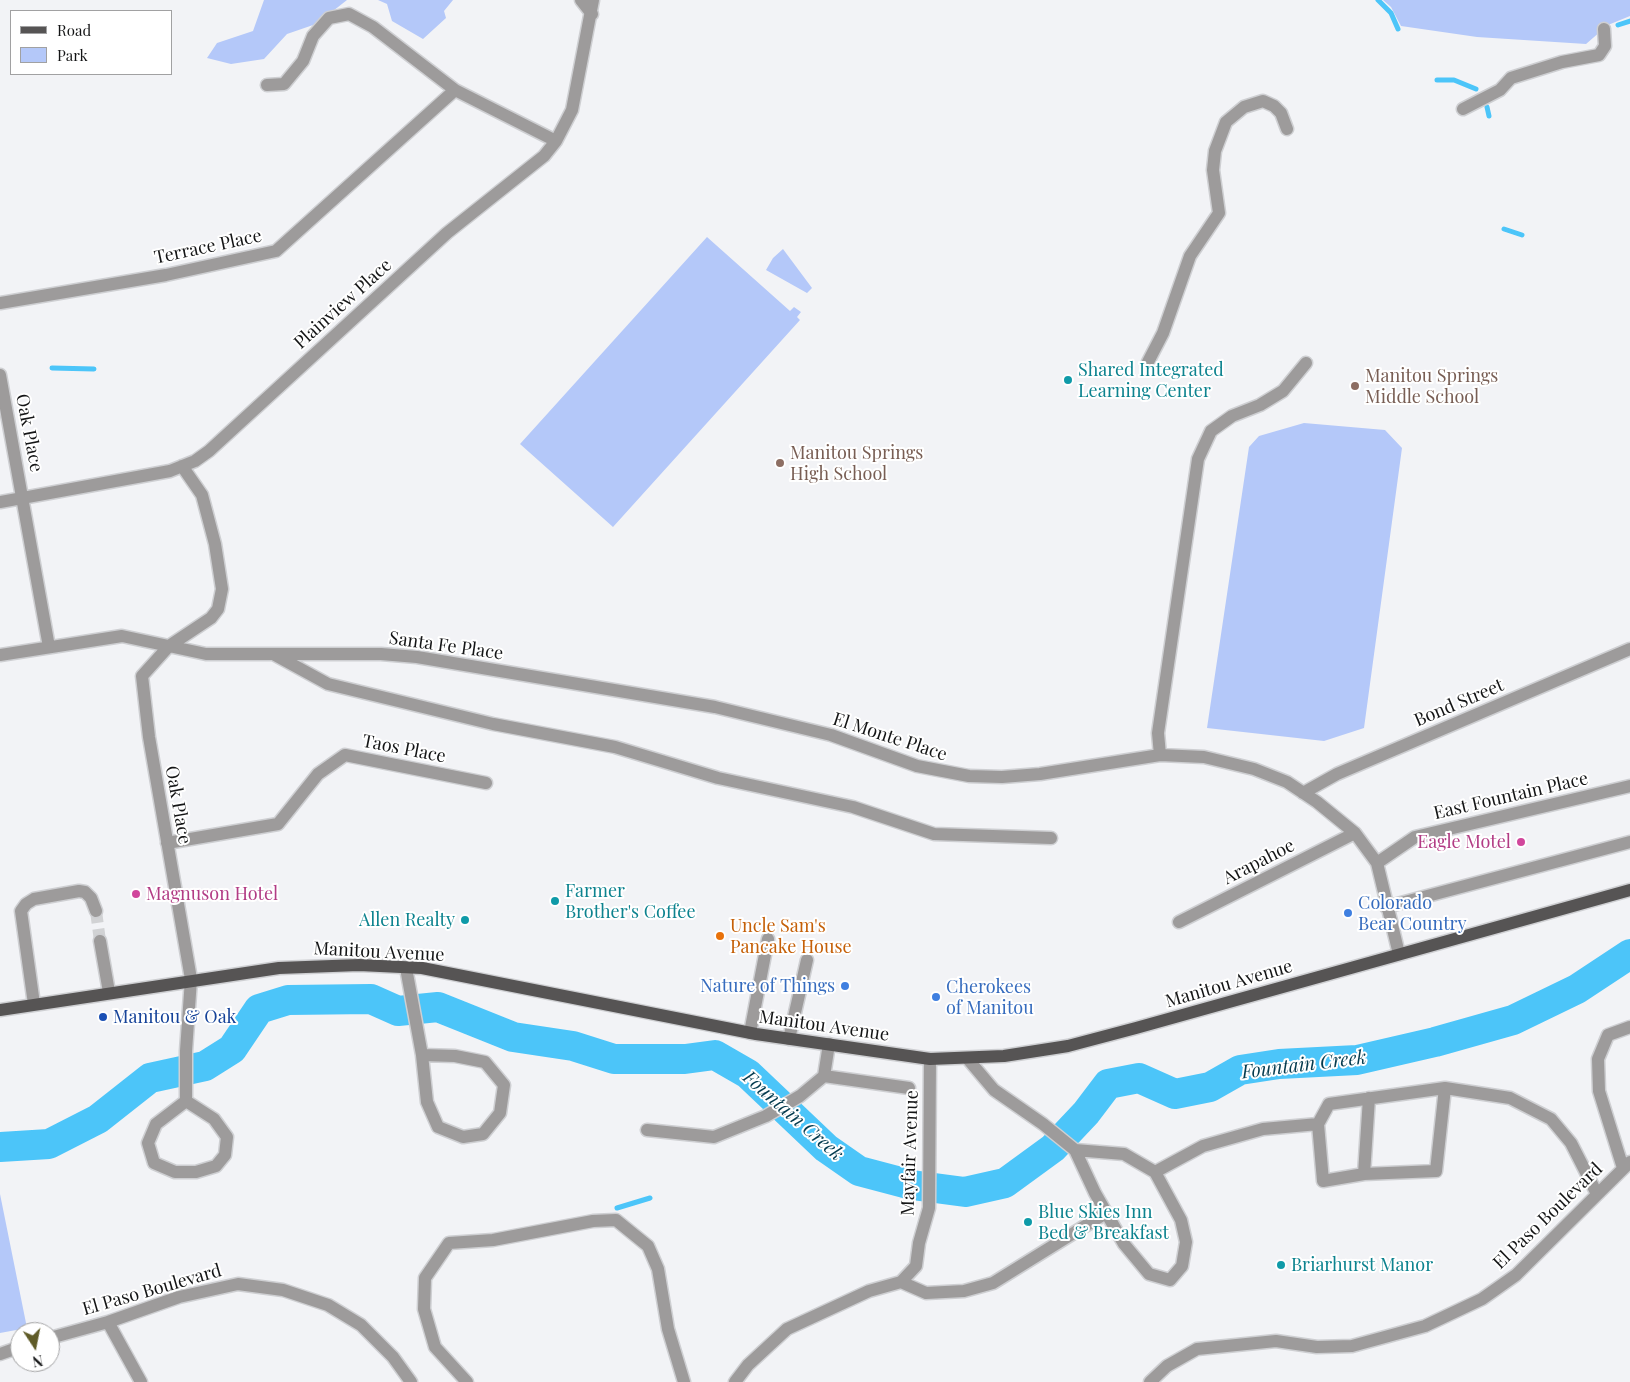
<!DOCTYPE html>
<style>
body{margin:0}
#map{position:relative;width:1630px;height:1382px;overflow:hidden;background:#f2f3f6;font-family:"Playfair Display",serif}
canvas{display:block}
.legend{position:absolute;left:10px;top:10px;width:162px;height:65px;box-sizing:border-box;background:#fff;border:1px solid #a1a1a2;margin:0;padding:6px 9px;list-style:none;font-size:15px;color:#141516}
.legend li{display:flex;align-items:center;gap:10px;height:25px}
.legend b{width:25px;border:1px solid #a1a1a2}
.north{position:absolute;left:10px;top:1322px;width:50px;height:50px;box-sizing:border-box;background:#fff;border:1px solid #a1a1a2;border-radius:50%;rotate:169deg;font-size:14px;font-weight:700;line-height:20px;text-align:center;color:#141516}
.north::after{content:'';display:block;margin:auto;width:18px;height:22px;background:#5f5b27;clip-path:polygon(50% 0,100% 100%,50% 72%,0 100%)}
</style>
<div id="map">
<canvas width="1630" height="1382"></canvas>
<ul class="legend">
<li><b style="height:6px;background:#565454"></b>Road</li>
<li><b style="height:14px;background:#b4c8f9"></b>Park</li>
</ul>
<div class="north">N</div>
</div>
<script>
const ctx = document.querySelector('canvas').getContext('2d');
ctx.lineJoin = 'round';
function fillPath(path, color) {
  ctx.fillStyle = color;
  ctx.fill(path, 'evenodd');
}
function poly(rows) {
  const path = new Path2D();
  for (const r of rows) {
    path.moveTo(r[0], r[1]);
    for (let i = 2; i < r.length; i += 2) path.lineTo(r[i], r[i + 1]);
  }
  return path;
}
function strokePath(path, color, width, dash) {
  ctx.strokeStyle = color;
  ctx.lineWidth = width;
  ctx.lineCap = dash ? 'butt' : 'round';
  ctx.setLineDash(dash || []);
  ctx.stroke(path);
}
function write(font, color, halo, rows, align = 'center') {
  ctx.font = font + ' "Playfair Display",serif';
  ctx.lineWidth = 4;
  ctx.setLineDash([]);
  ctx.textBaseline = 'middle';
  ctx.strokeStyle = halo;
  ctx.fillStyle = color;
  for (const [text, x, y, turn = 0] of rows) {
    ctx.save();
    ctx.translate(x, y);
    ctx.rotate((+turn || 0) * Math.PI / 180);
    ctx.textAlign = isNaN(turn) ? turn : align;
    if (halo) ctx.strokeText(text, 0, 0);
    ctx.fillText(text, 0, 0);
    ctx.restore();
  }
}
fillPath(poly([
 [264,0,347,0,333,11,324,14,316,24,287,34,264,59,231,64,207,58,217,43,253,31],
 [378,0,453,0,444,11,446,18,423,39,392,21,387,4],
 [1383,0,1630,0,1630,16,1608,25,1586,44,1477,37,1401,26,1391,7],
 [707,237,790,311,794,307,801,312,797,317,800,320,613,527,520,444],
 [783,249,812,288,807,293,766,270,773,258],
 [1304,423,1385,430,1402,448,1364,728,1324,741,1207,728,1249,447,1259,436],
 [0,1194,27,1328,0,1333]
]), '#b4c8f9');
strokePath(poly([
 [1378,0,1391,13,1398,29],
 [1618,25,1630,21],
 [1437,80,1454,80,1476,89],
 [1487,107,1489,116],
 [1504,229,1522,235],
 [52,368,94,369],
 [617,1208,650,1198]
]), '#4cc5f9', 5);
strokePath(poly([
 [0,1147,49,1144,98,1119,150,1078,205,1066,232,1049,259,1009,288,1000,371,999,398,1011,438,1007,513,1037,573,1046,614,1059,685,1059,715,1055,748,1074,826,1148,859,1171,912,1185,965,1192,1005,1183,1053,1148,1086,1113,1108,1084,1139,1078,1175,1094,1210,1087,1240,1070,1279,1064,1357,1060,1435,1042,1513,1020,1577,989,1630,954]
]), '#4cc5f9', 30);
strokePath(poly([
 [96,911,100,941]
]), '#d1d2d4', 12, [12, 6]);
const minor = poly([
 [581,0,592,14],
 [267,85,284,84,303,61,313,36,329,18,349,14,373,27,455,90,556,141],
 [1463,109,1500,90,1511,78,1562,62,1599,55,1605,46,1604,29],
 [0,303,166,275,276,251,455,90],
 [1148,362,1163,333,1190,256,1219,213,1213,170,1215,151,1226,122,1244,107,1263,101,1274,106,1281,113,1287,129],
 [1306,363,1283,391,1260,405,1232,416,1211,431,1198,459,1158,733,1160,755,1204,757,1254,769,1287,782,1317,802,1355,833,1377,863,1399,954],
 [0,375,49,647],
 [182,466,202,495,215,544,222,589,218,609,211,618,169,646,142,676,149,737,191,979,186,1051,186,1101,156,1124,148,1143,154,1163,175,1172,196,1172,216,1166,225,1155,227,1137,214,1119,186,1101],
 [0,502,170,471,195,461,209,451,447,233,544,156,556,141,572,110,593,0],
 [0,655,122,636,206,654,381,654,417,657,715,707,831,735,917,766,969,776,1002,777,1040,774,1160,755],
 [275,655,328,684,493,724,615,747,718,778,853,807,934,834,1051,838],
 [1303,793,1337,774,1630,649],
 [167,843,278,824,318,774,345,755,486,783],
 [1377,863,1415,837,1630,786],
 [1386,907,1630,842],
 [1179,922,1355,833],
 [100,941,109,992],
 [406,968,422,1055,427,1102,438,1127,463,1137,483,1134,500,1113,504,1085,485,1062,455,1056,422,1055],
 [34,1004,21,911,26,904,34,899,79,891,85,892,91,898,96,911],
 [750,1033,768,939],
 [789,1039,807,960],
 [967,1058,994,1090,1043,1124,1075,1150,1095,1193,1124,1244,1149,1274,1170,1280,1182,1266,1186,1242,1181,1220,1155,1172,1124,1154,1075,1150],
 [824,1076,909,1088],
 [1445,1088,1436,1171,1364,1174,1323,1181,1318,1124,1329,1104,1445,1088,1510,1098,1551,1119,1571,1143,1597,1194],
 [647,1130,714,1137,766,1116,800,1096,824,1076,829,1044],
 [1623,1168,1599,1091,1598,1059,1608,1035,1630,1027],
 [1155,1172,1203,1146,1263,1129,1318,1124],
 [1364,1174,1369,1098],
 [901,1282,926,1293,964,1291,993,1283,1106,1213],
 [108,1322,141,1382],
 [50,1338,108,1322,179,1297,238,1284,283,1290,328,1305,361,1325,393,1357,411,1382],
 [0,1354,20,1347],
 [467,1382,435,1347,424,1309,425,1278,449,1243,493,1240,593,1221,616,1220,648,1246,658,1269,668,1329,684,1382],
 [735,1382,748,1365,787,1329,869,1291,901,1282,916,1266,919,1243,929,1208,930,1059],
 [1150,1382,1167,1366,1197,1349,1276,1341,1317,1347,1352,1346,1425,1326,1482,1299,1516,1275,1630,1162]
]);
const major = poly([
 [0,1010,279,968,359,965,422,968,756,1034,930,1059,1004,1056,1068,1046,1136,1028,1630,890]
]);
strokePath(minor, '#cecfd2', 15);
strokePath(major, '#cecfd2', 15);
strokePath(minor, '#9d9b9b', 12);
strokePath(major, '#565454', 12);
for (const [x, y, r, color] of [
 [1068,380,5,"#0f9aa8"],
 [1355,386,5,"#8d6e63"],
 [780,463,5,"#8d6e63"],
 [1521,842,5,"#d1479c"],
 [136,894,5,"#d1479c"],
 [555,901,5,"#0f9aa8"],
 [1348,913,5,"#3f7fe0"],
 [465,920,5,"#0f9aa8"],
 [720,936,5,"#e8710a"],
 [845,986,5,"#3f7fe0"],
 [936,997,5,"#3f7fe0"],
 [103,1017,5,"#1a4fb4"],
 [1028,1222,5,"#0f9aa8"],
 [1281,1265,5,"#0f9aa8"]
]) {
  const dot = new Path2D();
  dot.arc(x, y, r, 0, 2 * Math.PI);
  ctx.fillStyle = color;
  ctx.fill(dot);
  strokePath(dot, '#fff', 2);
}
write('18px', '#141516', '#fff', [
 ["Terrace Place",208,247,-12],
 ["Plainview Place",343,304,-42],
 ["Oak Place",29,433,79],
 ["Santa Fe Place",446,646,8],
 ["Bond Street",1459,703,-23],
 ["El Monte Place",890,737,18],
 ["Taos Place",404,749,11],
 ["East Fountain Place",1511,796,-13],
 ["Oak Place",178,805,80],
 ["Arapahoe",1259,862,-27],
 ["Manitou Avenue",379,952,3],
 ["Manitou Avenue",1229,984,-16],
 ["Manitou Avenue",824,1026,8],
 ["Mayfair Avenue",910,1153,-88],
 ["El Paso Boulevard",1548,1216,-44],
 ["El Paso Boulevard",152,1290,-16]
]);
write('18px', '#0d838f', '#fff', [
 ["Shared Integrated",1078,370],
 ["Learning Center",1078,391],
 ["Farmer",565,891],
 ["Brother's Coffee",565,912],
 ["Allen Realty",455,920,"right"],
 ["Blue Skies Inn",1038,1212],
 ["Bed & Breakfast",1038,1233],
 ["Briarhurst Manor",1291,1265]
], 'left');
write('18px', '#785e54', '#fff', [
 ["Manitou Springs",1365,376],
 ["Middle School",1365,397],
 ["Manitou Springs",790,453],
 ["High School",790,474]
], 'left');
write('18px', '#b23c85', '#fff', [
 ["Eagle Motel",1511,842],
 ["Magnuson Hotel",146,894,"left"]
], 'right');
write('18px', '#366cbe', '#fff', [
 ["Colorado",1358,903],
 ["Bear Country",1358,924],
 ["Nature of Things",835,986,"right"],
 ["Cherokees",946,987],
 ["of Manitou",946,1008]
], 'left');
write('18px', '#c56008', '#fff', [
 ["Uncle Sam's",730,926],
 ["Pancake House",730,947]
], 'left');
write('18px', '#164399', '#fff', [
 ["Manitou & Oak",113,1017]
], 'left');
write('italic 19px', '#043b4f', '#fff', [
 ["Fountain Creek",1304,1065,-7],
 ["Fountain Creek",793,1116,41]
]);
</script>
